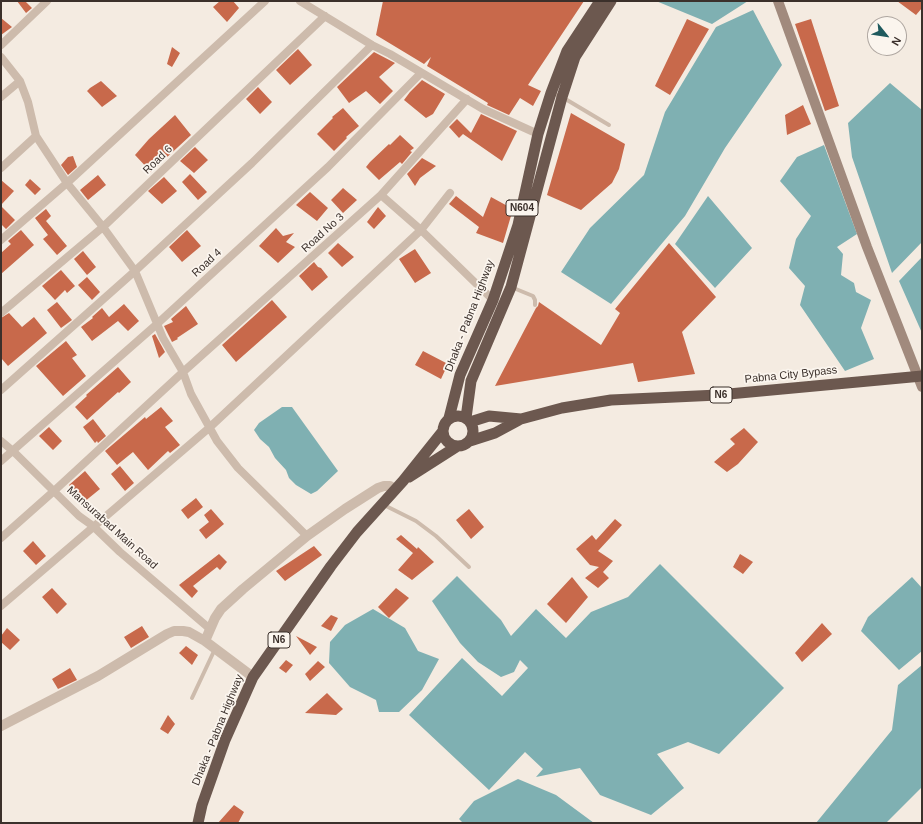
<!DOCTYPE html>
<style>
body{margin:0}
#map{position:relative;width:923px;height:824px;overflow:hidden;background:#f4ebe1;font-family:Arial,sans-serif}
canvas{display:block}
.frame{position:absolute;inset:0;border:2px solid #3b302b;pointer-events:none}
.north{position:absolute;left:867px;top:16px;width:40px;height:40px;box-sizing:border-box;background:#fbf5ee;border:1px solid #aea6a0;border-radius:50%;rotate:120deg;font-size:11px;font-weight:700;line-height:16px;text-align:center;color:#3b302b}
.north::after{content:'';display:block;margin:auto;width:14px;height:18px;background:#1f5a5e;clip-path:polygon(50% 0,100% 100%,50% 72%,0 100%)}
</style>
<div id="map">
<canvas width="923" height="824"></canvas>
<div class="frame"></div>
<div class="north">N</div>
</div>
<script>
const ctx = document.querySelector('canvas').getContext('2d');
ctx.lineJoin = 'round';
function fillPath(path, color) {
  ctx.fillStyle = color;
  ctx.fill(path, 'evenodd');
}
function poly(rows) {
  const path = new Path2D();
  for (const r of rows) {
    if (r.length === 3) {
      path.moveTo(r[0] + r[2], r[1]);
      path.arc(r[0], r[1], r[2], 0, 2 * Math.PI);
      continue;
    }
    path.moveTo(r[0], r[1]);
    for (let i = 2; i < r.length; i += 2) path.lineTo(r[i], r[i + 1]);
  }
  return path;
}
function strokePath(path, color, width, dash) {
  ctx.strokeStyle = color;
  ctx.lineWidth = width;
  ctx.lineCap = dash ? 'butt' : 'round';
  ctx.setLineDash(dash || []);
  ctx.stroke(path);
}
function write(font, color, halo, rows, align = 'center') {
  ctx.font = font + ' Arial,sans-serif';
  ctx.lineWidth = 3.5;
  ctx.setLineDash([]);
  ctx.textBaseline = 'middle';
  ctx.strokeStyle = halo;
  ctx.fillStyle = color;
  for (const [text, x, y, turn = 0] of rows) {
    ctx.save();
    ctx.translate(x, y);
    ctx.rotate((+turn || 0) * Math.PI / 180);
    ctx.textAlign = isNaN(turn) ? turn : align;
    if (halo) ctx.strokeText(text, 0, 0);
    ctx.fillText(text, 0, 0);
    ctx.restore();
  }
}
fillPath(poly([
 [656,1,748,1,712,24],
 [753,10,782,65,725,148,685,216,611,304,561,272,590,228,644,175,665,112,716,27],
 [890,83,922,110,922,242,892,273,852,157,848,123],
 [824,145,857,234,837,247,843,254,841,275,854,283,856,292,871,300,861,328,874,359,845,371,800,305,805,286,789,268,796,239,811,216,780,181,797,157],
 [708,196,752,248,715,288,675,244],
 [922,257,922,333,899,281],
 [282,407,292,407,338,471,317,491,311,494,296,485,289,478,286,470,275,458,269,447,260,439,254,430,259,423],
 [660,564,784,688,719,754,688,742,657,754,684,788,651,815,600,795,580,768,536,777,543,769,525,752,489,790,409,715,462,658,502,696,528,668,520,660,514,672,501,677,478,662,460,643,432,601,457,576,501,620,511,636,536,609,566,638,591,612,628,597],
 [912,577,922,588,922,651,899,670,861,631,868,617],
 [373,609,405,628,418,651,439,659,422,690,399,712,379,712,376,700,350,687,329,663,330,642,345,625],
 [922,665,922,787,886,823,816,823,892,730,898,685],
 [518,779,556,795,594,823,463,823,459,819,474,801]
]), '#7fb0b2');
fillPath(poly([
 [17,1,25,1,32,8,26,13],
 [220,1,233,1,239,8,227,22,213,7],
 [383,1,584,1,528,85,541,91,533,106,520,98,509,115,487,105,488,103,427,66,431,57,424,64,376,35],
 [897,1,922,1,922,8,916,15],
 [1,18,12,27,1,35],
 [687,19,709,29,670,95,655,86],
 [811,19,839,106,825,111,795,24],
 [172,47,180,53,172,67,167,64],
 [298,49,312,65,290,85,276,70],
 [374,52,395,63,379,77,393,91,380,104,366,91,349,103,337,87],
 [422,80,445,94,433,114,426,118,404,100,410,92],
 [101,81,117,96,102,107,87,91,90,88],
 [258,87,272,102,260,114,246,99],
 [803,105,811,124,787,135,785,115],
 [343,108,359,126,346,137,347,138,334,151,317,134,333,118,332,117],
 [571,113,625,144,619,169,612,183,581,210,547,195],
 [481,114,517,131,502,161,463,134,459,138,449,127,457,119,471,133],
 [175,115,191,135,151,172,135,155,149,139],
 [400,135,414,148,410,151,412,152,402,164,400,162,379,180,366,167,370,162,389,144,390,145],
 [195,147,208,160,194,173,180,161],
 [73,156,77,167,68,175,61,165,68,157],
 [422,158,436,166,420,178,415,186,407,174],
 [190,174,207,192,198,200,182,182],
 [98,175,106,185,88,200,80,190],
 [164,177,177,191,162,204,148,191],
 [30,179,41,189,35,195,25,185],
 [1,180,14,191,1,205],
 [343,188,357,200,343,213,331,200],
 [310,192,328,208,317,221,296,205],
 [456,196,483,217,491,197,513,209,503,243,476,233,479,227,449,204],
 [1,206,15,220,6,229,1,224],
 [378,207,386,216,374,229,367,222],
 [46,209,51,216,46,221,67,246,57,255,43,239,48,235,35,218],
 [276,228,283,236,294,233,286,242,295,247,278,263,259,246],
 [21,230,34,245,1,274,1,253,11,244,8,241],
 [187,230,201,246,182,262,169,247],
 [338,243,354,257,342,267,328,253],
 [669,243,716,297,682,332,695,374,638,382,633,363,495,386,536,308,538,306,539,302,601,345,620,313,615,309],
 [415,249,431,273,415,283,399,259],
 [83,251,96,267,87,275,74,259],
 [314,262,318,267,321,268,328,277,312,291,299,276],
 [61,270,75,286,67,293,65,290,55,300,42,286],
 [87,277,100,292,92,300,78,285],
 [272,300,287,317,236,362,222,345],
 [57,302,72,320,61,328,47,310],
 [124,304,139,321,128,331,118,321,92,341,81,327,93,318,92,317,102,308,109,317],
 [186,306,198,324,177,338,178,339,172,342,164,326,173,322,171,319],
 [9,313,22,327,34,317,47,333,8,366,1,358,1,318],
 [155,334,165,352,159,358,152,336],
 [66,341,77,355,72,358,86,376,63,396,36,366],
 [423,351,448,364,441,379,415,365],
 [118,367,131,382,119,393,118,392,87,420,75,407,87,396,86,395],
 [161,407,173,421,165,427,180,445,170,453,168,451,148,470,133,452,117,465,105,451,145,417,146,419],
 [93,419,106,436,98,443,97,441,95,443,83,427],
 [49,427,62,441,53,450,39,436],
 [744,428,758,442,738,464,727,472,714,462,735,444,730,439],
 [120,466,134,483,125,491,111,474],
 [85,471,100,489,84,502,69,485],
 [196,498,203,507,188,519,181,510],
 [211,509,224,524,206,539,199,530,209,522,204,515],
 [469,509,484,527,471,539,456,520],
 [615,519,622,525,598,551,613,561,603,572,609,578,598,588,585,578,599,567,590,565,576,549,592,535,596,540],
 [401,535,417,549,418,547,434,562,412,580,398,570,413,553,396,539],
 [33,541,46,556,36,565,23,551],
 [314,546,322,555,285,581,276,571],
 [219,554,227,562,220,570,217,567,193,586,198,591,192,598,179,585],
 [740,554,753,562,743,574,733,567],
 [572,577,588,597,566,623,547,604],
 [52,588,67,604,57,614,42,597],
 [396,588,409,598,389,618,378,607],
 [331,615,338,618,331,631,321,626],
 [822,623,832,634,802,662,795,653],
 [142,626,149,637,131,648,124,637],
 [7,628,20,640,10,650,1,642,1,636],
 [296,636,317,647,310,655],
 [186,646,198,655,192,665,179,653],
 [286,660,293,665,286,673,279,668],
 [318,661,325,667,310,681,305,674],
 [70,668,77,680,58,689,52,679],
 [327,693,343,709,336,715,305,713],
 [168,715,175,724,168,734,160,729],
 [234,805,244,812,238,823,218,823]
]), '#c8694b');
strokePath(poly([
 [552,93,562,97,609,125],
 [511,287,533,296,535,300,535,305],
 [382,504,416,521,436,536,469,567],
 [192,698,215,649]
]), '#cdbbac', 4);
strokePath(poly([
 [300,1,372,45,390,54,483,109,538,134],
 [1,45,47,1],
 [1,57,20,81,28,102,36,136,67,183,103,227,135,271,163,338,183,372,191,394,217,441,238,468,307,536],
 [1,97,20,81],
 [1,168,36,136],
 [381,195,421,230,493,300],
 [1,240,67,183,265,1],
 [1,313,103,227,325,16],
 [1,390,135,271,252,163,372,45],
 [1,441,13,451,79,516,93,526,120,552,210,629],
 [1,461,157,324,328,167,421,73],
 [1,538,54,491,183,372,381,195,467,99],
 [1,606,209,428,421,230,450,193]
]), '#cdbbac', 8);
strokePath(poly([
 [205,641,253,677],
 [1,726,98,676,167,634,174,631,183,631,189,632,205,641,215,618,221,609,243,589,307,536,345,509,378,488,384,486,390,486,395,489]
]), '#cdbbac', 10);
strokePath(poly([
 [778,1,867,247,922,387]
]), '#a18a7d', 10);
strokePath(poly([
 [458,431,15],
 [449,418,460,375,493,300,518,225,538,134,551,93,567,51,600,1],
 [466,418,471,381,511,287,562,97,575,57,611,1],
 [470,422,489,416,521,419],
 [470,441,495,433,521,419,562,408,611,400,718,395,922,376],
 [409,477,456,447],
 [198,823,202,805,225,740,253,677,331,566,357,532,403,481,443,431]
]), '#6c584f', 11);
for (const [x, y, w] of [
 [522,208,32],
 [721,395,22],
 [279,640,22]
]) {
  const box = new Path2D();
  box.roundRect(x - w / 2, y - 8, w, 16, 3);
  ctx.fillStyle = '#fbf5ee';
  ctx.fill(box);
  strokePath(box, '#3b302b', 1);
}
write('bold 10px', '#3b302b', null, [
 ["N604",522,208],
 ["N6",721,395],
 ["N6",279,640]
]);
write('11px', '#3b302b', '#fbf5ee', [
 ["Road 6",158,160,-44],
 ["Road No 3",323,233,-42],
 ["Road 4",207,263,-43],
 ["Dhaka - Pabna Highway",470,316,-69],
 ["Pabna City Bypass",791,375,-6],
 ["Mansurabad Main Road",112,528,42],
 ["Dhaka - Pabna Highway",218,730,-68]
]);
</script>
